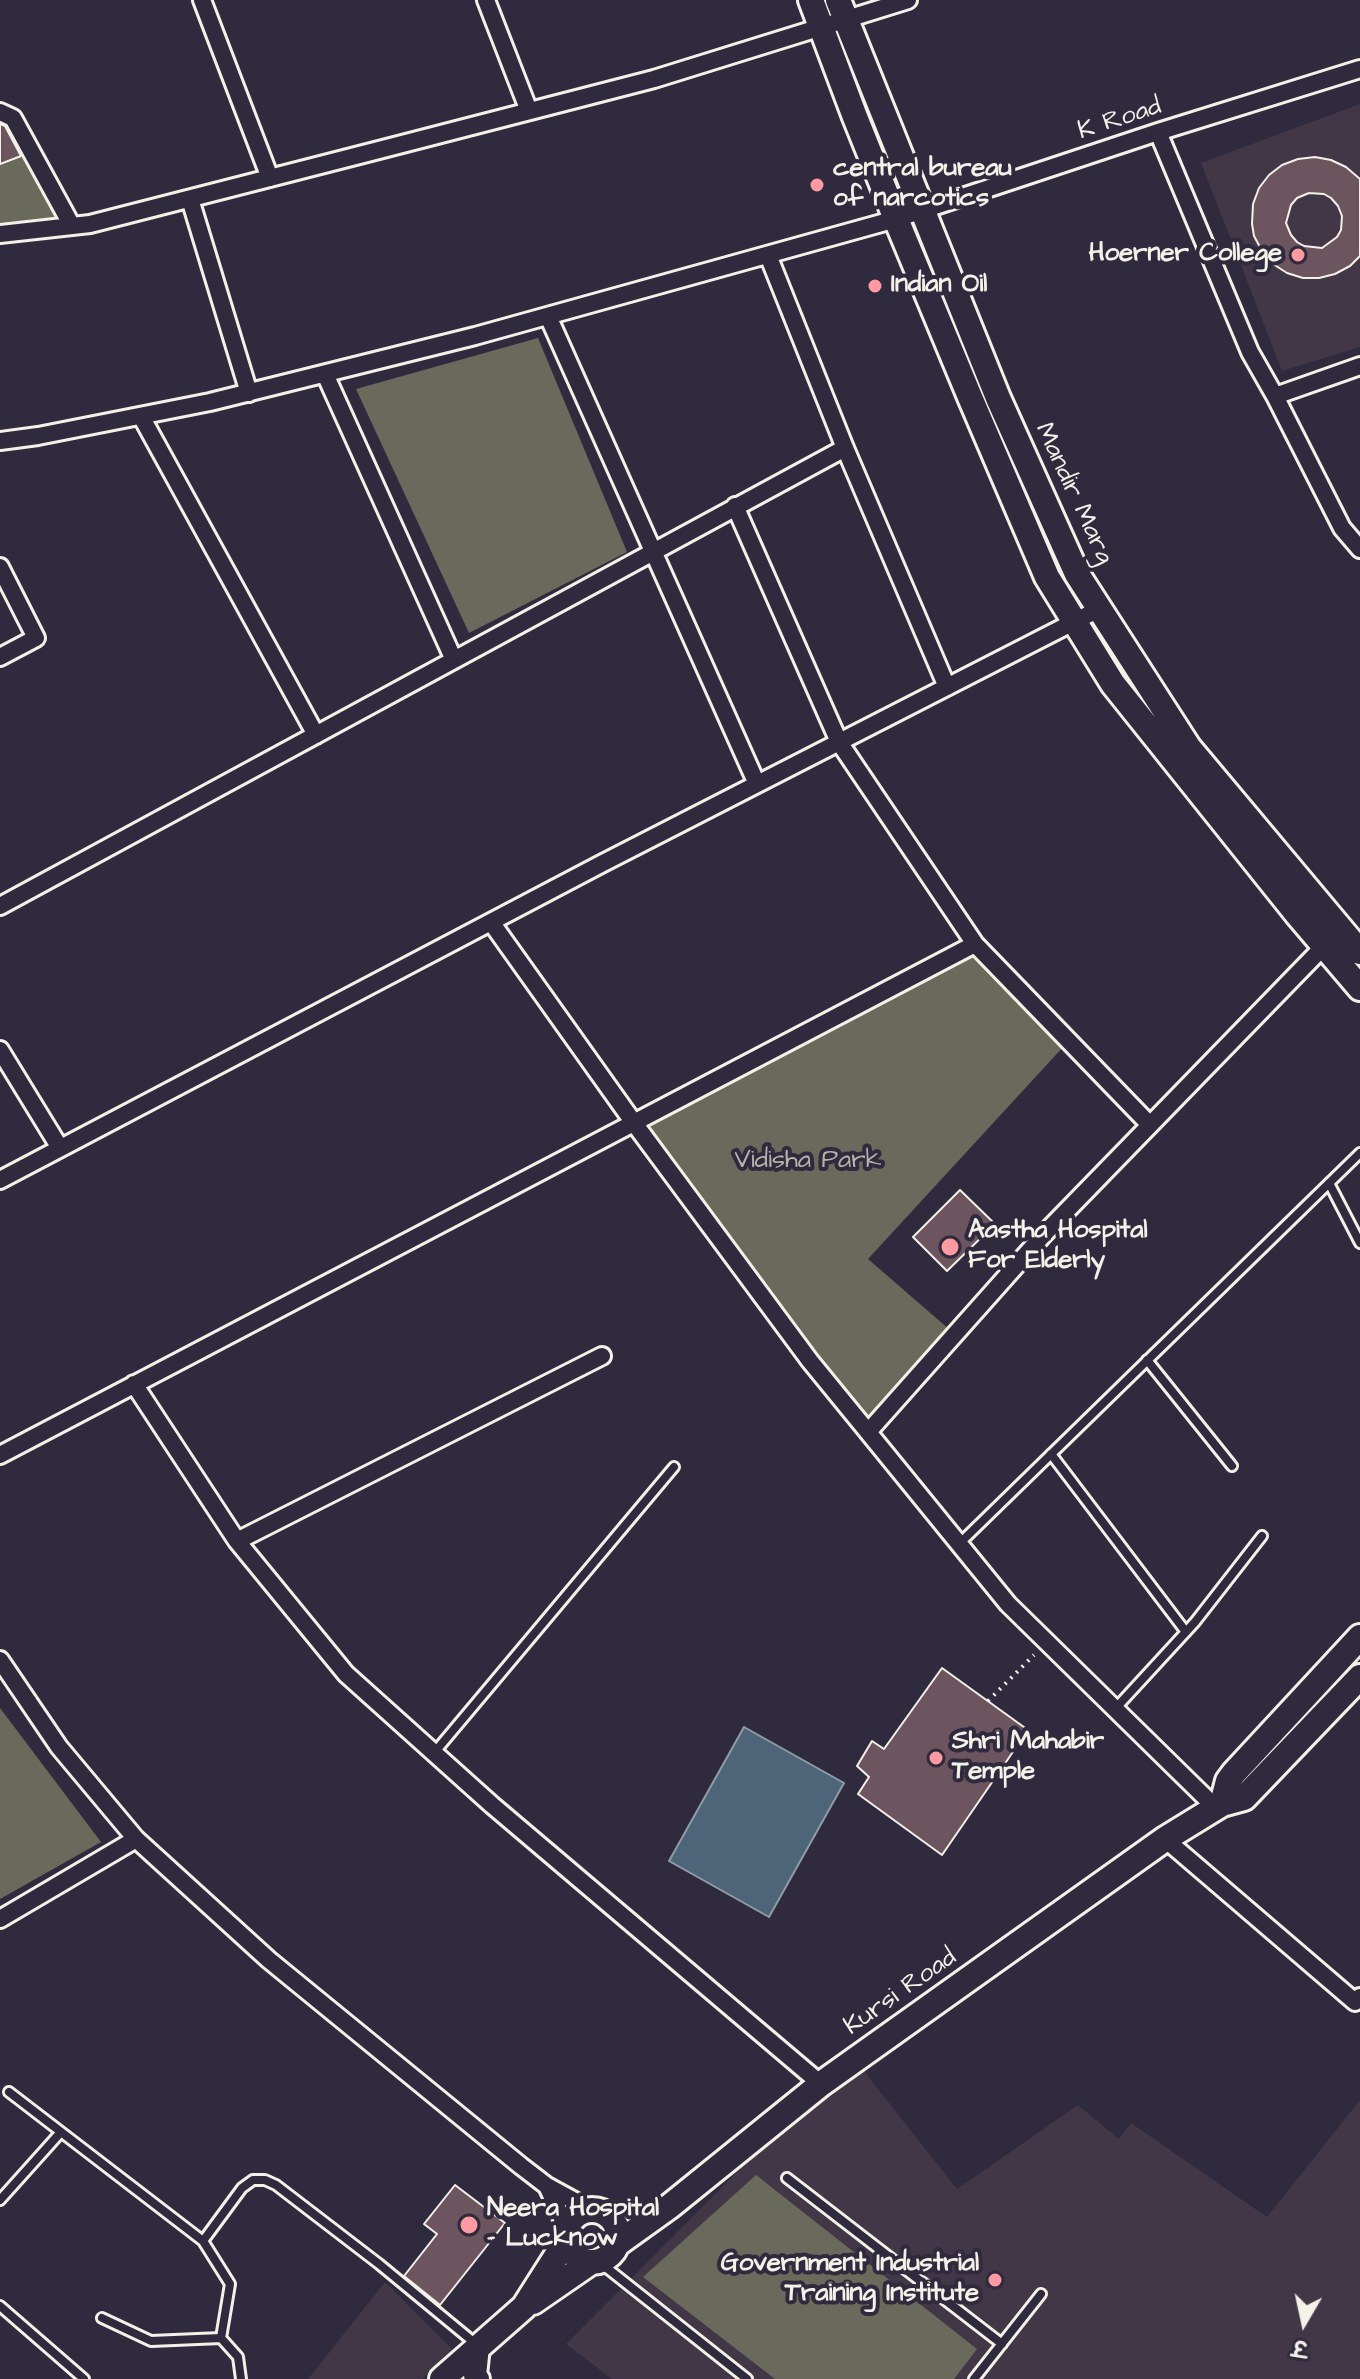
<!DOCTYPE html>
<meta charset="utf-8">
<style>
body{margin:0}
#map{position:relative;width:1360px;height:2379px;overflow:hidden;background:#2f2a3d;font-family:"Architects Daughter","Playpen Sans Deva",sans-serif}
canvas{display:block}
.north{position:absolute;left:1264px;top:2283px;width:80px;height:80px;-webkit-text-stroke:6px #2f2a3d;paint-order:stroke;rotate:189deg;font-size:22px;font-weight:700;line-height:32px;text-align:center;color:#f4f1e8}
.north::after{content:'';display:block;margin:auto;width:28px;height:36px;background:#f4f1e8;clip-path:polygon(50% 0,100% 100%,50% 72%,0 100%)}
</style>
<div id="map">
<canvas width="1360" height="2379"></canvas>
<div class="north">उ</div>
</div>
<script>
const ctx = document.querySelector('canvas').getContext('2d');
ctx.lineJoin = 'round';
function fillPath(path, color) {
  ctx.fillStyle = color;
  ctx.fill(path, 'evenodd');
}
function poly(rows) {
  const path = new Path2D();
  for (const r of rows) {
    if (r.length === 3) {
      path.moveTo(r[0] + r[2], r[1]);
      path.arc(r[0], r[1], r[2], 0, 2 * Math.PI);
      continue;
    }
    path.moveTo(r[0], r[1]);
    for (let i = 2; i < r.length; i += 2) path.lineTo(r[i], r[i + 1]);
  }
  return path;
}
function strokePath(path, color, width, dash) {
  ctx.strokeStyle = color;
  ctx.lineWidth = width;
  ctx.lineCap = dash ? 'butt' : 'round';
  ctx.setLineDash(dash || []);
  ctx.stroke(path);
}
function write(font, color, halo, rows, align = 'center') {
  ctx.font = font + ' "Architects Daughter",sans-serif';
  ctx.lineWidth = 8;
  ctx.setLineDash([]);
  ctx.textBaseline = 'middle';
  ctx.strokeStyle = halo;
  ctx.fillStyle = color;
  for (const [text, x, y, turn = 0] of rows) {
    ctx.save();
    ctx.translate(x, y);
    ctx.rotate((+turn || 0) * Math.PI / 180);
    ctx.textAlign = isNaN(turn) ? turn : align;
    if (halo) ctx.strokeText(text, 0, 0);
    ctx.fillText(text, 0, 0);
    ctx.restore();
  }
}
fillPath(poly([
 [1360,104,1360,347,1282,371,1201,163],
 [863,2070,957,2189,1078,2105,1119,2139,1131,2123,1267,2217,1360,2100,1360,2379,612,2379,566,2344,771,2138],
 [385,2282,453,2350,422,2379,308,2379]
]), '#413747');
fillPath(poly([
 [0,121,11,135,59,219,0,224],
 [538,338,627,552,469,633,356,389],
 [975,951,1064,1046,868,1259,950,1330,869,1421,806,1344,643,1125],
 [0,1708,101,1842,0,1899],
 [756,2175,977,2349,954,2379,775,2379,643,2277]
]), '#696a5c');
const water = poly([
 [744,1727,844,1783,769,1917,669,1861,744,1727]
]);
fillPath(water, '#4e6479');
strokePath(water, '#909ca5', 2);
const building = poly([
 [0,124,5,126,21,156,0,164,0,124],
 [1315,157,1331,160,1346,167,1360,179,1360,256,1350,266,1335,274,1319,278,1303,278,1287,273,1273,264,1262,251,1254,236,1252,224,1253,204,1259,188,1269,175,1282,165,1298,159,1315,157],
 [1309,193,1324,194,1331,198,1338,206,1342,216,1341,230,1337,237,1322,248,1304,246,1297,242,1291,235,1286,223,1291,205,1297,198,1309,193],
 [960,1190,995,1224,947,1271,913,1237,960,1190],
 [942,1668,1028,1730,942,1855,858,1794,869,1777,857,1766,872,1741,884,1749,942,1668],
 [455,2185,505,2223,440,2305,404,2276,437,2234,424,2224,455,2185]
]);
fillPath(building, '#6c555e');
strokePath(building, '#f4f1e8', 2);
const service = poly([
 [1329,1183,1360,1243],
 [1147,1360,1232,1466],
 [1051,1454,1186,1632],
 [960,1543,1360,1153],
 [1115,1709,1195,1622,1262,1536],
 [434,1753,674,1467],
 [9,2092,203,2241,230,2284,221,2338],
 [787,2178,1002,2344],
 [0,2200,61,2132],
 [203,2241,242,2188,253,2180,265,2180,276,2185,379,2264,476,2344],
 [598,2261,747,2379],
 [0,2306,84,2379],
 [102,2318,151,2341,221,2338,238,2357,241,2379],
 [974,2379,1041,2294]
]);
const minor = poly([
 [202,0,270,178],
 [486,0,529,111],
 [0,112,13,118,72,226],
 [1158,132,1250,352,1275,396,1342,528,1360,549],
 [190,199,249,393],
 [0,234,90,224,375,151,654,79,908,0],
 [768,255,845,448,947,687],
 [548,316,757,784],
 [325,374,454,660],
 [1275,396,1360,366],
 [141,416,316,735],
 [0,441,38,436,210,402,475,336,896,219,1158,132,1360,69],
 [735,506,839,742,975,944,1150,1125],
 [0,567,36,638,0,657],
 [0,906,845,448],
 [491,922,634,1123,810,1361,868,1432,1008,1604,1216,1808],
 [0,1050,60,1148],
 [0,1180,603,863,1099,609],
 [134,1384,237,1541,346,1674,492,1805,821,2084],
 [868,1432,1045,1233,1329,941],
 [0,1455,975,944],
 [237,1541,602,1356],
 [0,1660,59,1747,136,1839,269,1960,521,2166,547,2186,591,2210],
 [1165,1839,1355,2002,1360,1997],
 [0,1919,136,1839],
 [547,2186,567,2229]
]);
const tertiary = poly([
 [478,2379,475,2375,478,2346]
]);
const secondary = poly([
 [811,0,855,117,896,219,970,397,1047,577,1113,684,1297,914,1360,988],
 [838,0,998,398,1077,574,1189,748,1360,952],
 [1222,1804,1228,1781,1234,1773,1360,1637],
 [592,2236,26],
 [617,2244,670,2206,821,2084,1165,1839,1222,1804,1244,1798,1360,1677],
 [533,2302,591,2262],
 [442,2379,524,2307,566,2241]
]);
strokePath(service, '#f4f1e8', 14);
strokePath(minor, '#f4f1e8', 22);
strokePath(tertiary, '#f4f1e8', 28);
strokePath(secondary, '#f4f1e8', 30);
strokePath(poly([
 [988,1701,1034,1655]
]), '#f4f1e8', 4, [2, 6]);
strokePath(service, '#2f2a3d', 8);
strokePath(minor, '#2f2a3d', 16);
strokePath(tertiary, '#2f2a3d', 22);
strokePath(secondary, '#2f2a3d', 24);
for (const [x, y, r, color] of [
 [817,185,8,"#ff9aa2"],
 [1298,255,8,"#ff9aa2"],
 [875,286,8,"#ff9aa2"],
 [950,1247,10,"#ff9aa2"],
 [936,1758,8,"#ff9aa2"],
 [469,2225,10,"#ff9aa2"],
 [995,2280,8,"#ff9aa2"]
]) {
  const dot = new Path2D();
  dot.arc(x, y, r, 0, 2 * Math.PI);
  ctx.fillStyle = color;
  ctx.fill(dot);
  strokePath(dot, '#2f2a3d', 3);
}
write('26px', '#f4f1e8', '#2f2a3d', [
 ["K Road",1120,120,-18],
 ["Mandir Marg",1073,494,65],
 ["Kursi Road",901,1993,-35]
]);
write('bold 26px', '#f4f1e8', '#2f2a3d', [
 ["central bureau",833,170],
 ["of narcotics",833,200],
 ["Hoerner College",1282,255,"right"],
 ["Indian Oil",891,286],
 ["Aastha Hospital",968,1232],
 ["For Elderly",968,1262],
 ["Shri Mahabir",952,1743],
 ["Temple",952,1773],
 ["Neera Hospital",487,2210],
 ["- Lucknow",487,2240],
 ["Government Industrial",979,2265,"right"],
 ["Training Institute",979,2295,"right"]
], 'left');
write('26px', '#b5b4a9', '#2f2a3d', [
 ["Vidisha Park",808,1162]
]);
</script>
